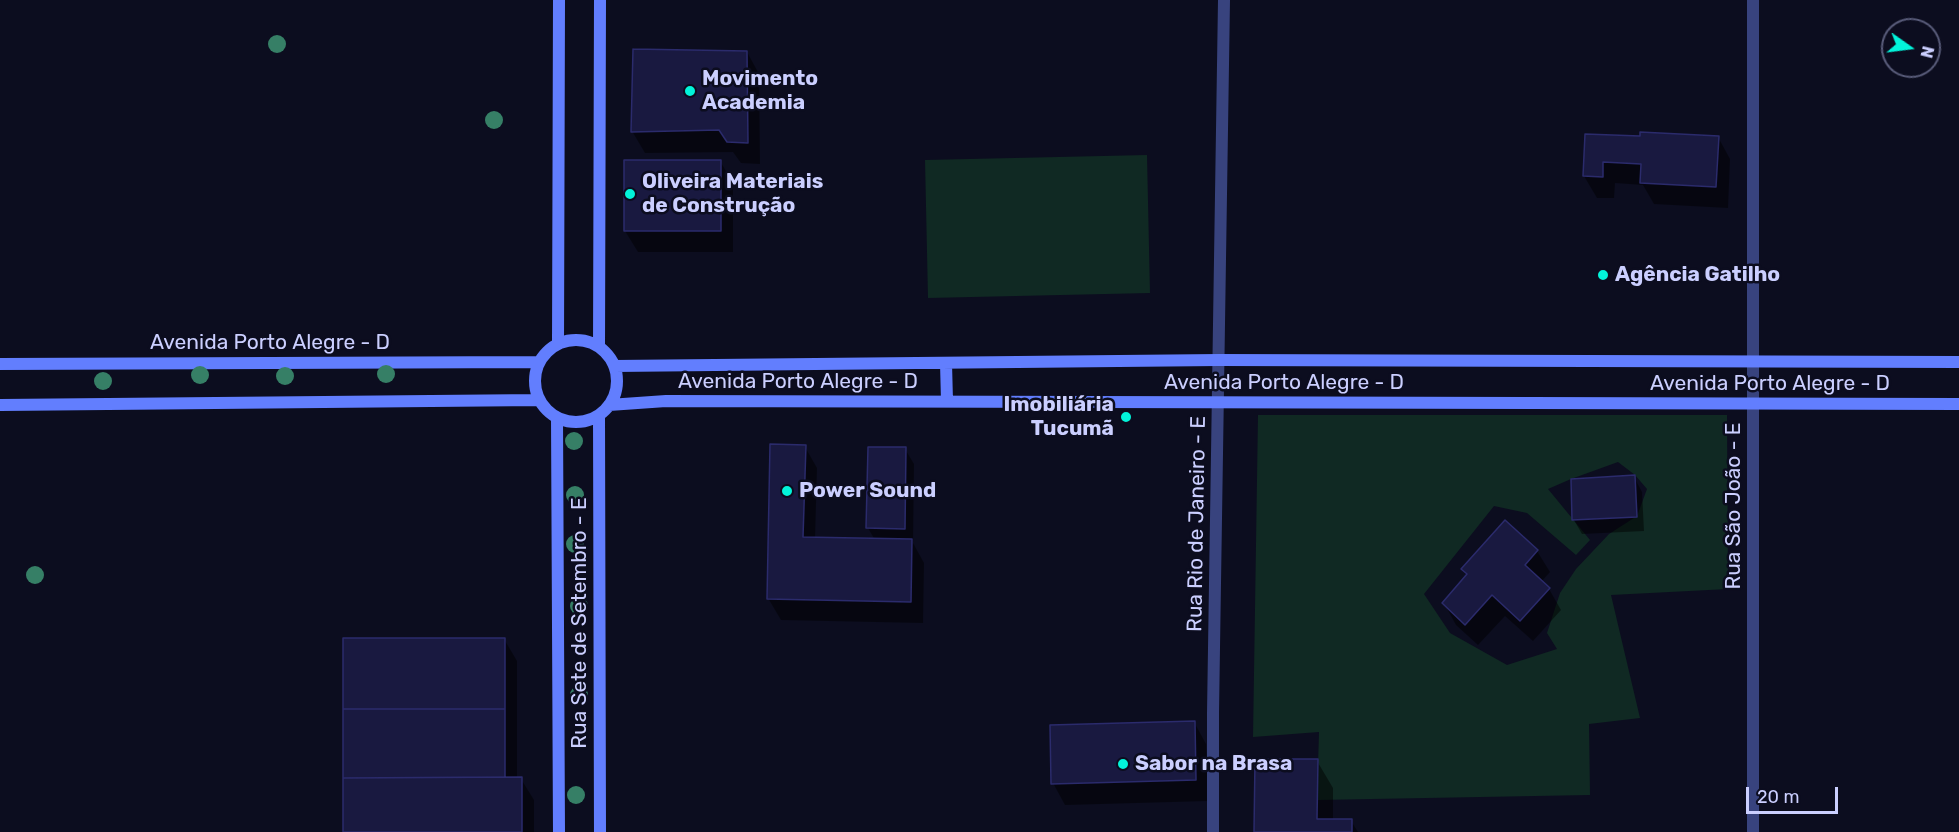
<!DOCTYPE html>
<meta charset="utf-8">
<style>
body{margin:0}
#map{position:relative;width:1959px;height:832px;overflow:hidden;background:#0c0d1f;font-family:Rubik,sans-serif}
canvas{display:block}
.north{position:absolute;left:1881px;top:18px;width:60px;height:60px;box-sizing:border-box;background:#0c0d1f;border:2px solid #585b79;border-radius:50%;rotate:104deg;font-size:16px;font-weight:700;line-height:24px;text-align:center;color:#cbcfff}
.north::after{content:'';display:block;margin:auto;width:21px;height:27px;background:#02f4da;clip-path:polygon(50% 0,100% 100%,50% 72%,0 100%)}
.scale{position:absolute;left:1746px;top:787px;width:92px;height:27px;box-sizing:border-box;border:3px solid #cbcfff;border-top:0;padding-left:8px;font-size:18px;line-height:21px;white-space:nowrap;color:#cbcfff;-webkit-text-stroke:4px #0c0d1f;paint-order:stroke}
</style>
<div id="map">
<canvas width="1959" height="832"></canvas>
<div class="north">N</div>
<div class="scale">20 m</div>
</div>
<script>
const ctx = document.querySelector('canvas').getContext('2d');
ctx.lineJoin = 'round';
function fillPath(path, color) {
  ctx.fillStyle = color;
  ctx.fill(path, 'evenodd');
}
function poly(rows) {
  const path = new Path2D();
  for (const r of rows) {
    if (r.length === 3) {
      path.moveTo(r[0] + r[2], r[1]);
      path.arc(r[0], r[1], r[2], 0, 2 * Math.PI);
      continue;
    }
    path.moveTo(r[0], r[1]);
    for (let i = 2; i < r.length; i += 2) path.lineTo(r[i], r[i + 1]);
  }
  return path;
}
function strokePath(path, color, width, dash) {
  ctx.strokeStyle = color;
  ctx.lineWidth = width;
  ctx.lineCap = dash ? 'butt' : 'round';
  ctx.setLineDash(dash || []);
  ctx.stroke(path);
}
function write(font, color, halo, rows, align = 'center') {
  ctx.font = font + ' Rubik,sans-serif';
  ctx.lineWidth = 5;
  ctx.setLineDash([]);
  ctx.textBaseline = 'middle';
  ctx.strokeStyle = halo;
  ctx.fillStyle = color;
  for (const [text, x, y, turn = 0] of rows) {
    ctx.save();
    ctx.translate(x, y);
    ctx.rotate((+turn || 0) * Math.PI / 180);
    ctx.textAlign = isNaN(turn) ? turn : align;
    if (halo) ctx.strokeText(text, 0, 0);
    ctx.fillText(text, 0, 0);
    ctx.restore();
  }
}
fillPath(poly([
 [1147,155,1150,293,928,298,925,160],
 [1258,415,1727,415,1728,589,1611,595,1640,718,1589,724,1590,795,1317,800,1319,732,1253,737],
 [1618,462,1635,475,1647,489,1637,516,1609,534,1576,569,1560,593,1547,633,1557,649,1507,665,1450,633,1424,594,1494,506,1527,513,1576,555,1590,540,1548,489,1571,479]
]), '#102923');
fillPath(poly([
 [747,52,759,74,760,164,741,163,733,152,645,153,632,131],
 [1587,135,1642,138,1718,137,1730,159,1728,208,1654,204,1643,185,1615,183,1614,198,1597,198,1584,176],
 [720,161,733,183,733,252,638,252,625,231],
 [805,447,817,468,815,539,875,540,868,528,905,449,914,464,913,543,924,563,923,623,781,620,768,598],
 [1634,477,1642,492,1644,531,1582,534,1574,520],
 [1537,551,1550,572,1541,582,1549,589,1561,610,1533,641,1505,616,1478,645,1456,625,1444,603,1467,576,1463,569],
 [344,639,504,639,517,661,517,779,521,779,534,800,534,832,345,832],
 [1194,722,1206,744,1208,801,1065,805,1053,783],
 [1317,761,1333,788,1333,820,1351,821,1358,832,1256,832]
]), '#0007');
const building = poly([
 [633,49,747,51,748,143,727,142,719,130,631,132,633,49],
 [1640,132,1719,136,1716,187,1640,183,1641,164,1603,162,1603,177,1583,176,1585,134,1640,136,1640,132],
 [624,160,721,160,721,231,624,231,624,160],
 [770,444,806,445,803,537,912,539,911,602,767,599,770,444],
 [868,447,906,447,905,529,866,528,868,447],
 [1635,475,1637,517,1572,520,1571,479,1635,475],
 [1505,520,1538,550,1525,565,1550,588,1520,621,1492,595,1465,625,1442,603,1467,574,1461,569,1505,520],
 [343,638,505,638,505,709,343,709,343,638],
 [343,709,505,709,505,777,343,778,343,709],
 [1195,721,1196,780,1051,784,1050,725,1195,721],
 [1255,759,1318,759,1317,819,1352,819,1352,832,1254,832,1255,759],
 [522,777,522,832,343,832,343,778,522,777]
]);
fillPath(building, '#191940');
strokePath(building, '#2b2b6c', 1.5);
strokePath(poly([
 [1753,0,1753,832],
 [1213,832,1213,713,1224,0]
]), '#38437e', 12);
strokePath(poly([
 [576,381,41],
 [558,344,559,0],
 [599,347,600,0],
 [946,363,947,401],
 [0,364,539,362],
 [614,366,1219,360,1959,362],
 [0,405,539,400],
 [609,405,666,401,1959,404],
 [599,415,600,832],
 [557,418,559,832]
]), '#627efe', 12);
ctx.fillStyle = '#367f66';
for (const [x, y] of [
 [277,44],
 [494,120],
 [386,374],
 [200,375],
 [285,376],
 [103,381],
 [574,441],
 [575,495],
 [575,544],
 [35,575],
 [579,606],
 [579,695],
 [576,795]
]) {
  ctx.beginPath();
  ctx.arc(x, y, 9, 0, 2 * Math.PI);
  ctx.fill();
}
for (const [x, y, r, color] of [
 [690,91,6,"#02f4da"],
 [630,194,6,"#02f4da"],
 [1603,275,6,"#02f4da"],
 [1126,417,6,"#02f4da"],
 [787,491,6,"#02f4da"],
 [1123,764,6,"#02f4da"]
]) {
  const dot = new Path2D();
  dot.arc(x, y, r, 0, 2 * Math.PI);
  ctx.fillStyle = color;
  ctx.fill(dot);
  strokePath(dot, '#0c0d1f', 2);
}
write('bold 21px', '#cbcfff', '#0c0d1f', [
 ["Movimento",702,79],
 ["Academia",702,103],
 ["Oliveira Materiais",642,182],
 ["de Construção",642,206],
 ["Agência Gatilho",1615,275],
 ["Imobiliária",1114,405,"right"],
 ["Tucumã",1114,429,"right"],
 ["Power Sound",799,491],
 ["Sabor na Brasa",1135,764]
], 'left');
write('21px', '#cbcfff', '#0c0d1f', [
 ["Avenida Porto Alegre - D",270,343],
 ["Avenida Porto Alegre - D",798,382],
 ["Avenida Porto Alegre - D",1284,383],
 ["Avenida Porto Alegre - D",1770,384],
 ["Rua São João - E",1734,506,-90],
 ["Rua Rio de Janeiro - E",1197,524,-89],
 ["Rua Sete de Setembro - E",580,623,-90]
]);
</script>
